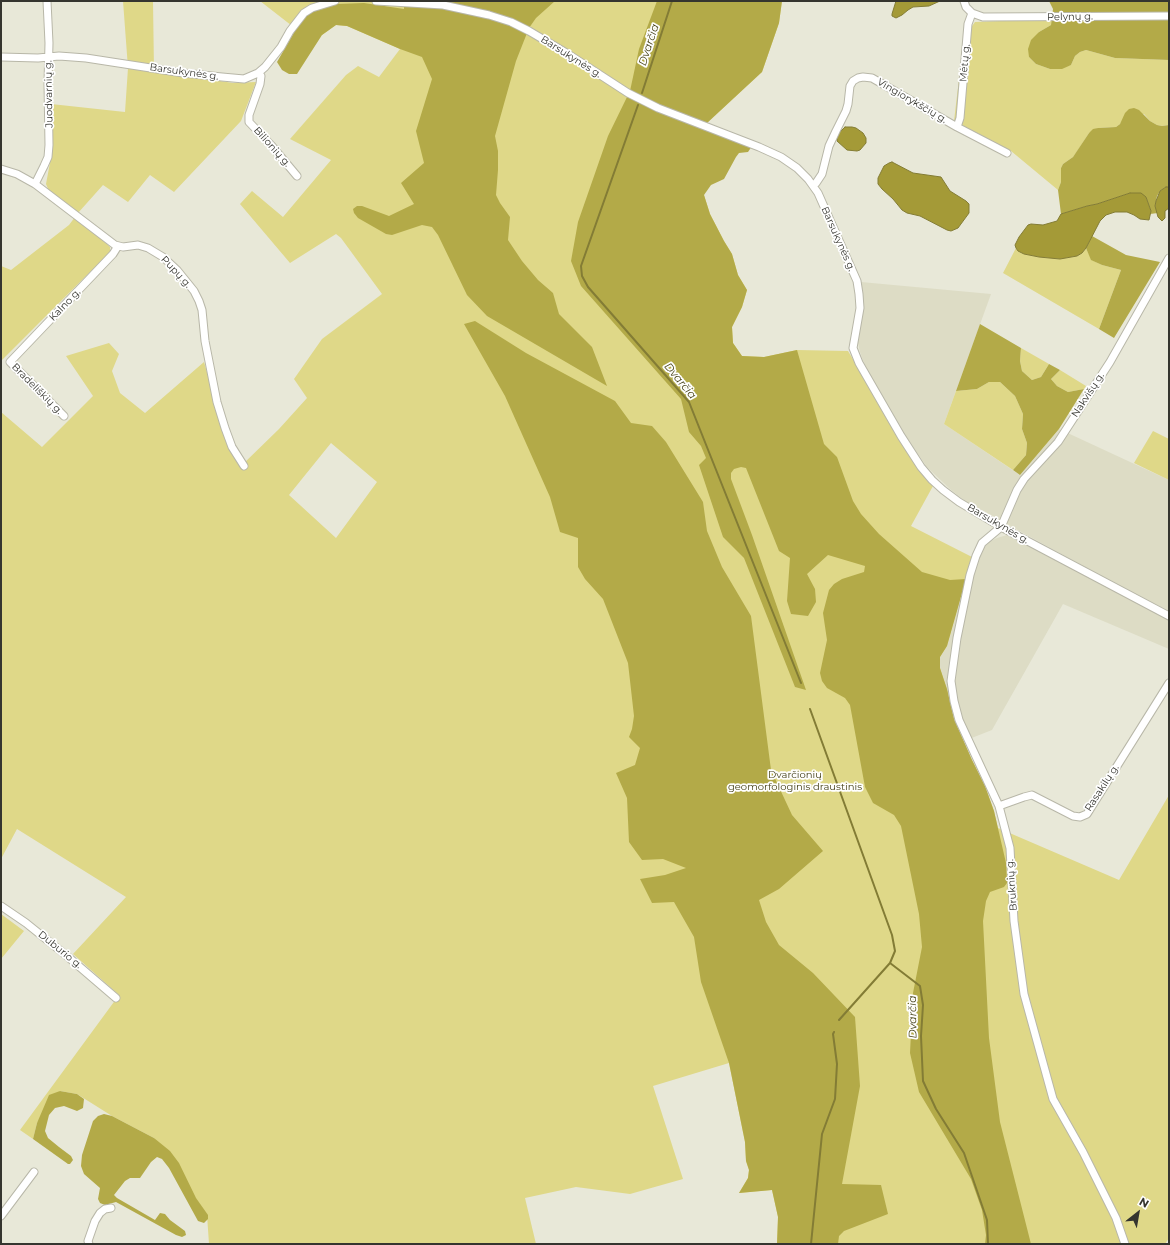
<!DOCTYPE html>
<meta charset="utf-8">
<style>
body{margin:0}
#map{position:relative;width:1170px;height:1245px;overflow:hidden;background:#e8e8d8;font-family:Montserrat,sans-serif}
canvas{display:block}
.frame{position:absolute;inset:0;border:2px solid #35352f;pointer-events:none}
.north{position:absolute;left:1118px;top:1193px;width:40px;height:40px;-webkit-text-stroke:3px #fff;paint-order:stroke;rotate:31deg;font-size:11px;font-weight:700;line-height:16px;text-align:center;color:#35352f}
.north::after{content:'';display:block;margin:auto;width:14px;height:18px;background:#35352f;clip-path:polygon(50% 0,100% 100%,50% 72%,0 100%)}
</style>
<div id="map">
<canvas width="1170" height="1245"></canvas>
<div class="frame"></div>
<div class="north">N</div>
</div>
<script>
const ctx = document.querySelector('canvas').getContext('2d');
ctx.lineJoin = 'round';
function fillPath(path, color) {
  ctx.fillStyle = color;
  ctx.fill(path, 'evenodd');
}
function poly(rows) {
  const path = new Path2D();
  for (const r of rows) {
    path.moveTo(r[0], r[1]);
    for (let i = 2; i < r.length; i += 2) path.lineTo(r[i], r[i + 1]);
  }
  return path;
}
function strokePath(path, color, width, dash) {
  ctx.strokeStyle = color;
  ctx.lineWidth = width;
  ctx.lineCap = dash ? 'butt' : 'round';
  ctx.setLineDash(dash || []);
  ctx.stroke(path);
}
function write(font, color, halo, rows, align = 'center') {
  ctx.font = font + ' Montserrat,sans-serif';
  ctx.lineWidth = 3.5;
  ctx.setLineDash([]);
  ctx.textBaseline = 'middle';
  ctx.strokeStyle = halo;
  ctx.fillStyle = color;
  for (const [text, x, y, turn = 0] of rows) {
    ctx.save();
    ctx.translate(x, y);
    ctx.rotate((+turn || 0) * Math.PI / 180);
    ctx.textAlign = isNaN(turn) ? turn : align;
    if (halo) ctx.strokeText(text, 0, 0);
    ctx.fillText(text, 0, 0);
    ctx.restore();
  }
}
fillPath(poly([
 [861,282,991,294,944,424,1020,475,1059,429,1169,480,1169,611,1116,584,965,501,950,489,927,467,895,421,865,366,860,352,857,339,862,301],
 [1007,535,1169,619,1169,649,1063,604,992,730,964,741,954,719,947,689,940,668,940,657,947,646,966,579,981,551,989,542,997,538]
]), '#dddcc5');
fillPath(poly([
 [123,1,153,1,154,71,233,83,256,82,241,121,174,192,150,175,128,202,103,185,78,213,98,236,110,247,110,252,1,361,1,266,11,270,69,225,78,213,49,191,46,184,52,152,51,104,125,112,128,68],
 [260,1,782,1,779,23,762,72,707,123,704,195,710,214,724,241,732,254,738,275,747,290,742,307,732,327,733,343,742,356,764,357,797,350,848,351,921,473,933,486,911,526,972,557,947,646,940,657,940,668,947,689,954,719,972,760,985,786,994,811,998,828,1119,880,1169,795,1169,1238,1165,1244,777,1244,778,1217,772,1190,739,1193,748,1178,749,1170,746,1161,745,1142,729,1063,653,1086,683,1179,630,1194,576,1187,525,1198,536,1244,209,1244,207,1215,154,1138,112,1116,77,1094,60,1091,37,1123,33,1139,20,1130,119,995,73,954,126,897,17,829,1,859,1,412,42,447,93,396,66,356,109,343,119,354,112,371,120,393,145,413,204,362,227,440,241,466,279,429,307,398,294,379,322,339,382,294,341,238,336,234,290,263,240,204,252,191,283,217,331,160,290,139,346,75,358,66,379,77,400,49,347,26,336,25,322,35,296,29],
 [331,443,377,482,336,538,289,495],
 [1052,19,1051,25,1039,32,1029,57,1036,64,1050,69,1071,65,1075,56,1080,52,1086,50,1115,58,1169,60,1169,125,1162,126,1157,125,1150,121,1144,114,1123,120,1120,124,1116,127,1098,128,1089,133,1076,153,1073,157,1063,164,1061,168,1061,182,1058,190,1011,151,954,121,964,37,975,22],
 [1016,248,1018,251,1024,254,1039,257,1060,259,1077,256,1082,253,1086,248,1092,260,1102,265,1121,270,1099,329,1003,273],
 [1021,348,1049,364,1041,377,1032,380,1022,371,1020,361],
 [1060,370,1086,386,1084,389,1068,392,1057,386,1051,379],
 [989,382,1000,382,1015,396,1023,414,1022,429,1027,443,1026,455,1013,470,944,424,956,391,977,389],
 [1153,431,1169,439,1169,480,1134,463],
 [1,914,24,931,1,959]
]), '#dfd888');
fillPath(poly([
 [404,1,555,1,536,18,529,28,516,61,495,136,498,151,498,170,496,195,500,203,510,217,508,240,522,261,538,280,553,293,559,314,592,347,607,386,487,316,467,295,438,235,432,227,422,225,392,235,386,234,358,218,354,213,353,209,357,206,362,206,389,216,414,204,401,183,424,163,416,131,432,79,422,57,400,49,347,26,336,25,322,35,297,74,289,74,282,70,277,62,296,29,308,13,318,9,336,4,364,3,404,9],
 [657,1,782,1,779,23,762,72,707,123,658,104,630,91,639,49],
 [1049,1,1169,1,1169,60,1115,58,1086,50,1080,52,1075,56,1071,65,1062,69,1050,69,1036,64,1029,57,1028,49,1031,40,1039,32,1051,25,1053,9],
 [627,97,648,107,676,119,752,146,748,152,739,153,736,157,724,179,711,185,704,195,710,214,724,241,732,254,738,275,747,290,742,307,732,327,733,343,742,356,764,357,797,350,824,444,837,457,853,501,861,514,879,534,922,572,950,580,966,579,947,646,940,657,940,668,947,689,954,719,972,760,985,786,994,811,1006,863,1007,883,1004,887,990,892,986,901,983,921,989,1038,1000,1122,1031,1244,985,1244,986,1235,982,1210,971,1179,919,1092,910,1053,913,993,922,947,919,914,901,826,894,815,873,803,865,787,850,705,845,698,827,688,822,681,820,673,827,640,823,613,829,590,834,584,842,579,864,572,865,566,828,555,807,574,815,589,816,602,808,616,791,614,787,601,790,558,779,551,746,468,741,467,734,469,731,473,731,479,752,535,806,690,795,687,744,558,723,537,699,465,706,458,701,446,689,432,681,399,581,286,571,261,578,222,608,136],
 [1134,108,1139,110,1150,121,1157,125,1162,126,1169,125,1169,187,1166,187,1160,191,1157,196,1155,206,1158,213,1150,214,1151,211,1146,197,1130,193,1097,204,1087,206,1061,214,1058,190,1061,182,1061,168,1063,164,1073,157,1089,133,1093,129,1098,128,1116,127,1120,124,1125,113,1129,109],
 [1092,236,1126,255,1160,262,1114,338,1099,329,1121,270,1102,265,1091,260,1086,248],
 [475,321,526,353,615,401,631,423,652,426,666,442,703,502,707,531,722,567,751,616,771,770,792,815,823,851,779,889,759,900,766,922,779,945,813,973,855,1017,860,1086,842,1184,881,1185,888,1214,844,1231,839,1236,838,1244,777,1244,778,1217,772,1190,739,1193,748,1178,749,1170,746,1161,745,1142,729,1063,701,982,694,937,674,902,652,903,640,879,665,875,686,868,663,859,642,860,629,842,627,798,616,773,635,765,640,748,629,737,632,729,634,716,628,663,603,599,585,579,578,567,578,538,560,532,550,497,505,396,464,324],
 [980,324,1021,348,1020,361,1022,371,1032,380,1041,377,1049,364,1060,370,1051,379,1057,386,1068,392,1084,389,1059,429,1020,475,1013,470,1026,455,1027,443,1022,429,1023,414,1015,396,1000,382,989,382,977,389,956,391],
 [60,1091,77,1094,84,1099,83,1108,77,1111,64,1106,55,1108,49,1115,45,1131,48,1138,59,1147,71,1156,73,1160,70,1164,68,1164,33,1139,37,1123,49,1095],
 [104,1114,112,1116,154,1138,170,1151,179,1163,196,1198,208,1215,208,1219,204,1223,198,1221,169,1168,162,1159,157,1157,151,1162,140,1178,130,1178,125,1181,114,1195,117,1198,155,1220,160,1213,165,1214,170,1220,185,1231,186,1235,182,1237,176,1235,116,1202,105,1205,100,1203,98,1199,100,1188,84,1174,81,1166,82,1155,93,1121,98,1116]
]), '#b3aa48');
const water = poly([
 [896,1,940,1,929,6,913,7,908,10,902,15,896,18,892,16,892,14,896,1],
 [845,127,852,127,856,128,863,133,866,138,866,143,860,150,857,151,847,150,837,141,837,139,839,133,845,127],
 [892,162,913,173,941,177,950,191,966,201,969,204,969,213,958,228,951,231,947,230,920,216,907,213,902,210,893,199,882,189,878,184,878,178,884,166,889,163,892,162],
 [1166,187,1169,187,1169,208,1165,211,1165,218,1162,221,1158,217,1155,206,1156,201,1160,191,1166,187],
 [1130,193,1141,193,1146,197,1151,211,1149,220,1140,219,1134,215,1127,212,1115,212,1106,215,1100,221,1086,248,1082,253,1077,256,1060,259,1039,257,1024,254,1018,251,1016,248,1015,245,1019,237,1028,225,1031,224,1043,225,1057,221,1061,214,1087,206,1097,204,1130,193]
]);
fillPath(water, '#a49a37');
strokePath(water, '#837c35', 1);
strokePath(poly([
 [642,93,672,1],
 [638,105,581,266,582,276,588,287,689,402,801,683],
 [810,709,892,935,895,951,890,963,920,986,923,1005,921,1036,923,1081,936,1109,964,1153,987,1220,988,1244],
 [839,1020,890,963],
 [811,1244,822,1134,835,1099,837,1064,833,1034,834,1032]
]), '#837c35', 2);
const minor = poly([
 [376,1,443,5,489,15,511,22,529,31,568,54,628,93,658,108,759,147,781,157,797,168,808,179,818,193,857,281,859,294,860,308,853,348,859,363,901,436,921,467,932,480,943,490,959,502,1001,527,1169,616],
 [964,1,966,7,972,13,983,17,1169,16],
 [1,57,38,58,59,56,86,58,183,73,222,77,244,79,258,73,265,67,281,47,290,31,304,13,312,8,335,1],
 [258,73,261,76,260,84,249,115,249,122,271,145,297,176],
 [957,127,960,118,968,24,972,13],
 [1,169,17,174,35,184,115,245,123,247,138,245,148,248,163,257,177,270,194,291,199,301,202,310,205,341,217,402,225,428,232,447,244,466],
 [35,184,44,166,48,157,49,145,48,83,49,43,47,1],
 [813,185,816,183,822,174,829,146,836,131,846,111,848,104,850,86,853,81,858,78,863,77,872,78,879,82,957,127,1007,153],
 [64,416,10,362,113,254,118,246],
 [999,806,1024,797,1032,795,1073,816,1080,817,1087,814,1169,683],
 [1,906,26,923,67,956,116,998],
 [1,1216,34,1172],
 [89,1244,88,1241,95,1221,100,1213,105,1209,111,1208],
 [1125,1244,1116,1218,1083,1152,1053,1099,1024,994,1014,921,1010,848,999,806,959,720,954,701,951,681,957,638,970,575,976,556,982,543,1001,527,1017,490,1024,479,1058,442,1110,362,1169,258]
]);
strokePath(minor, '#b8b7a8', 9);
strokePath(minor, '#fff', 7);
write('10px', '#35352f', '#fff', [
 ["Pelynų g.",1070,17,-1],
 ["Barsukynės g.",571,57,32],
 ["Mėtų g.",965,63,-85],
 ["Barsukynės g.",184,72,8],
 ["Juodvarnių g.",49,94,-91],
 ["Vingiorykščių g.",912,101,30],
 ["Bilionių g.",272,147,48],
 ["Barsukynės g.",838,239,66],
 ["Pupų g.",176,272,47],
 ["Kalno g.",65,305,-46],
 ["Bradeliškių g.",37,389,45],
 ["Nakvišų g.",1088,395,-57],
 ["Barsukynės g.",998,524,30],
 ["Rasakilų g.",1102,788,-57],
 ["Bruknių g.",1012,885,-94],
 ["Duburio g.",60,950,39]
]);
write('10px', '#454118', '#fff', [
 ["Dvarčionių",795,775],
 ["geomorfologinis draustinis",795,787]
]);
write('italic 11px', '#49451c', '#fff', [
 ["Dvarčia",649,45,-72],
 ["Dvarčia",680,381,50],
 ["Dvarčia",913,1017,-91]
]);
</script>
